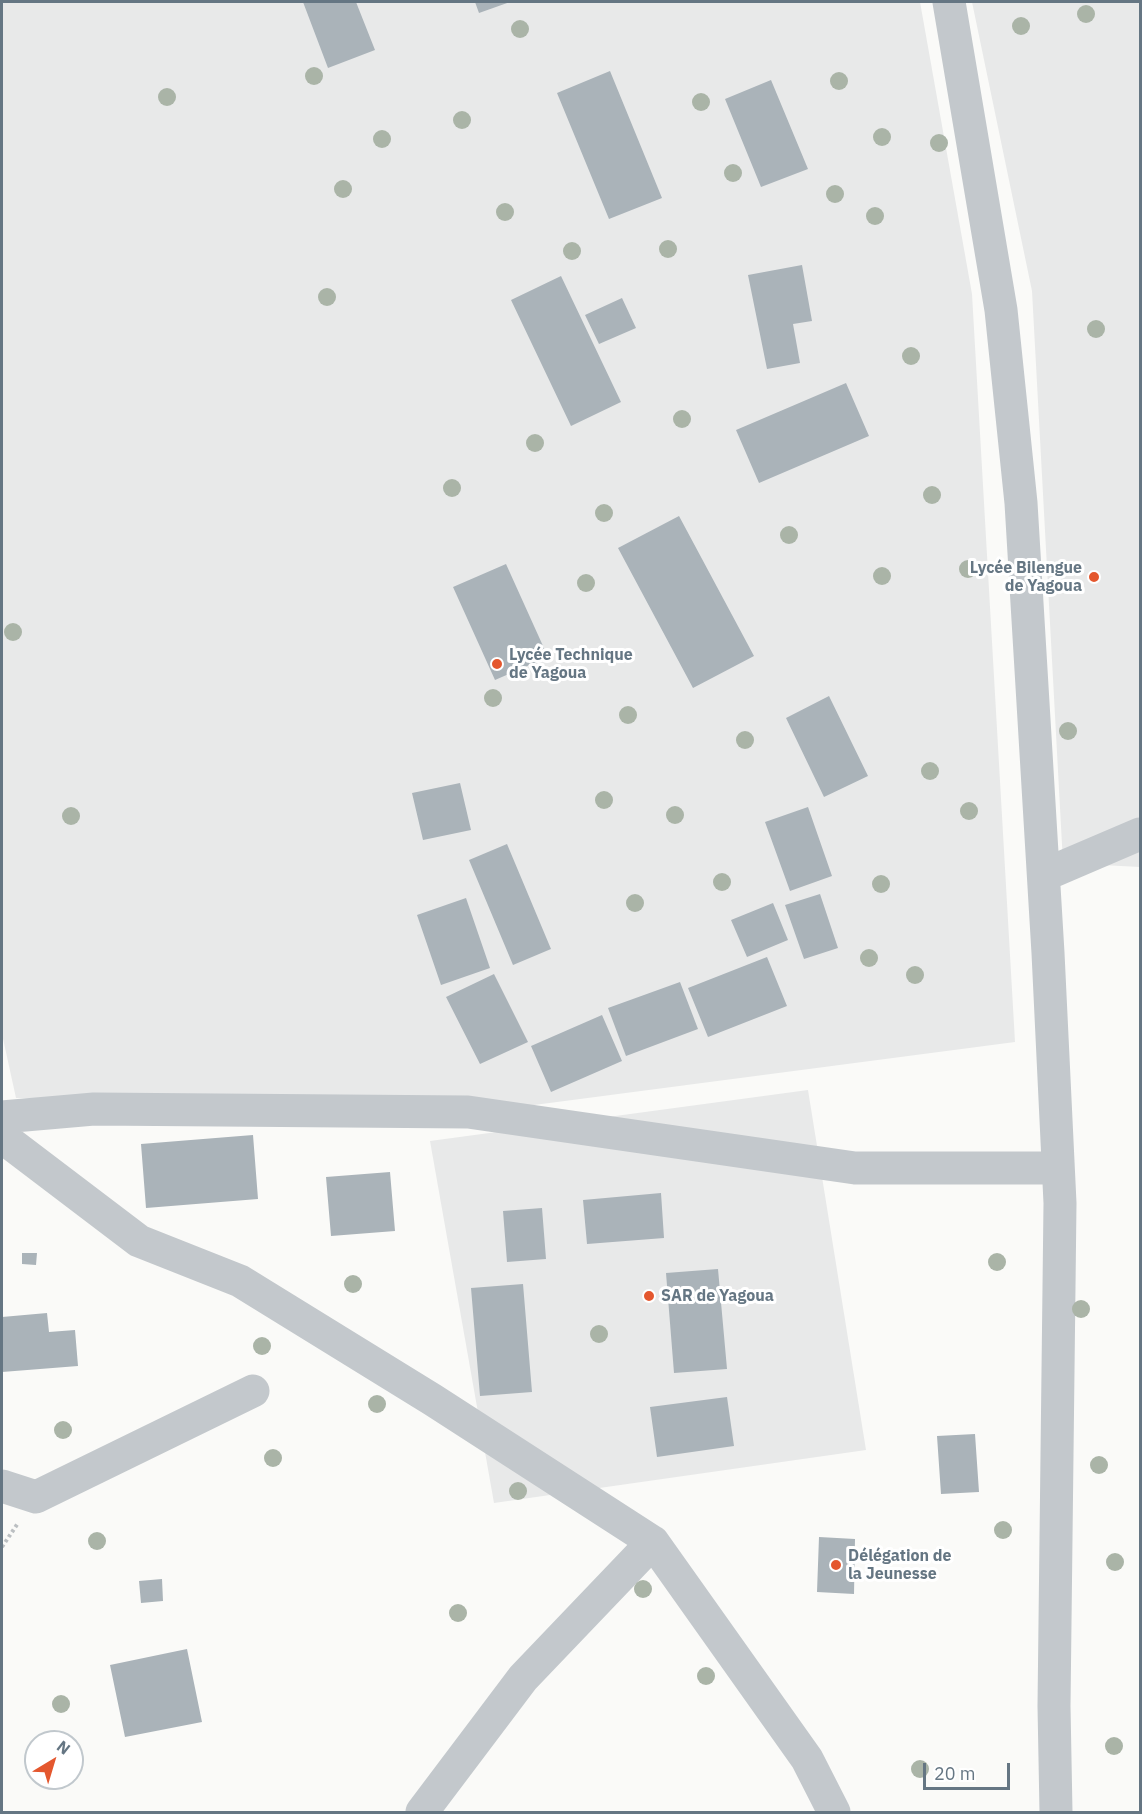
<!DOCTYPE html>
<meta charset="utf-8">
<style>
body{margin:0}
#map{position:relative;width:1142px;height:1814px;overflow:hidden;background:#fafaf8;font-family:"IBM Plex Sans",sans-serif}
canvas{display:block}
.frame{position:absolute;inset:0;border:3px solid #657683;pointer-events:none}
.north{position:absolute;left:24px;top:1730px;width:60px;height:60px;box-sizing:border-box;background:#fff;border:2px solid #c1c8cd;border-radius:50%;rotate:38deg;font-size:16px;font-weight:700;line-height:24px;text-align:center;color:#657683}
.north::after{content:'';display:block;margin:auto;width:21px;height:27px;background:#e4572e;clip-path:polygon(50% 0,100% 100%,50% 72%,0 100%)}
.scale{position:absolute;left:923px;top:1763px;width:87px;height:27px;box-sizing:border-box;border:3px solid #657683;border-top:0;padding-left:8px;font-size:18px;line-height:21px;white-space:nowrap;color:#657683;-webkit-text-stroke:4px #fff;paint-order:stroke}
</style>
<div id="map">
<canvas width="1142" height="1814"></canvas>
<div class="frame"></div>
<div class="north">N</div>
<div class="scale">20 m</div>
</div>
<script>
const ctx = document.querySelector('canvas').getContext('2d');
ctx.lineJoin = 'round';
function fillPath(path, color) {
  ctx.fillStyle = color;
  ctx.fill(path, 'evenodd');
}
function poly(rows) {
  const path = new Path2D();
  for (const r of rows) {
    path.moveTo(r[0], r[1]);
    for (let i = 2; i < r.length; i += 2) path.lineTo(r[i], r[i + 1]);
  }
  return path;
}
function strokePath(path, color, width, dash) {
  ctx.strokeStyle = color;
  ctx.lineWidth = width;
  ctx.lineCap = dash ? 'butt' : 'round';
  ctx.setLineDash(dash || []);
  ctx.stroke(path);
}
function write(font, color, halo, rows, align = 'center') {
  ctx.font = font + ' "IBM Plex Sans",sans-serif';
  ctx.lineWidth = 6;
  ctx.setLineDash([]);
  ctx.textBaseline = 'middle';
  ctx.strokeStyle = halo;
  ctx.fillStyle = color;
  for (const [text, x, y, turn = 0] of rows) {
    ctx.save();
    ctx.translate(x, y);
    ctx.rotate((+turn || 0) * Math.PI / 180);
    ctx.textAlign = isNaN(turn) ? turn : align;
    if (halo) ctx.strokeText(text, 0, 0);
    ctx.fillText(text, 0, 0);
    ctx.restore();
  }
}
fillPath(poly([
 [2,2,920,2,972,294,1015,1042,496,1110,16,1098,2,1034],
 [972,2,1140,2,1140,867,1063,863,1032,291],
 [808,1090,866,1450,494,1503,430,1141]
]), '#e8e9e9');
fillPath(poly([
 [303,2,356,2,375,50,328,68],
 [475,2,510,2,479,13],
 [610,71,662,198,609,219,557,93],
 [771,80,808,169,761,187,725,99],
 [802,265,812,321,793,324,800,363,767,369,748,275],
 [561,276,621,402,571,426,511,300],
 [622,298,636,328,599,344,585,315],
 [846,383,869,436,759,483,736,430],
 [679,516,754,656,693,688,618,548],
 [506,564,548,657,495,680,453,587],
 [829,696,868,776,824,797,786,718],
 [460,783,471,830,423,840,412,793],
 [808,807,832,876,790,891,765,822],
 [507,844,551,949,513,965,469,860],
 [820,894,838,948,804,959,785,905],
 [466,898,490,968,441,985,417,915],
 [773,903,788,940,747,957,731,920],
 [767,957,787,1006,708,1037,688,988],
 [494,974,528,1042,480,1064,446,997],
 [680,982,698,1029,626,1056,608,1008],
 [602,1015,622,1061,551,1092,531,1046],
 [253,1135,258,1199,146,1208,141,1144],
 [390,1172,395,1231,331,1236,326,1177],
 [661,1193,664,1238,587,1244,583,1200],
 [542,1208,546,1259,507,1262,503,1211],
 [22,1253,37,1253,36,1265,22,1264],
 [718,1269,727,1369,674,1373,666,1273],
 [523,1284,532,1392,480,1396,471,1288],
 [47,1313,49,1332,75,1330,78,1366,2,1372,2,1317],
 [727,1397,734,1446,657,1457,650,1407],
 [975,1434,979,1492,941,1494,937,1436],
 [819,1537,855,1539,854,1594,817,1592],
 [162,1579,163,1601,141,1603,139,1581],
 [187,1649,202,1722,125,1737,110,1665]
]), '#aab3b9');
strokePath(poly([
 [2,1547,18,1523]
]), '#bbbfc2', 4, [3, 3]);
strokePath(poly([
 [949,2,1001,310,1021,503,1048,953,1060,1203,1054,1706,1056,1812],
 [1044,875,1140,834],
 [2,1117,94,1109,468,1112,855,1168,1058,1168],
 [2,1137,139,1241,240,1281,433,1400,653,1542,807,1759,834,1812],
 [2,1486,36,1497,253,1391],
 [422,1812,523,1678,653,1542]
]), '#c3c8cc', 33);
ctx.fillStyle = '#aab4a7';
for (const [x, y] of [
 [1086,14],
 [1021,26],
 [520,29],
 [314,76],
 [839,81],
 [167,97],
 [701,102],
 [462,120],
 [882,137],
 [382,139],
 [939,143],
 [733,173],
 [343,189],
 [835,194],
 [505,212],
 [875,216],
 [668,249],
 [572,251],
 [327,297],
 [1096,329],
 [911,356],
 [682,419],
 [535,443],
 [452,488],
 [932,495],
 [604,513],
 [789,535],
 [968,569],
 [882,576],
 [586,583],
 [13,632],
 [493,698],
 [628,715],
 [1068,731],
 [745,740],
 [930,771],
 [604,800],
 [969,811],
 [675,815],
 [71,816],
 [722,882],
 [881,884],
 [635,903],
 [869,958],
 [915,975],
 [997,1262],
 [353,1284],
 [1081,1309],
 [599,1334],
 [262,1346],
 [377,1404],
 [63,1430],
 [273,1458],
 [1099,1465],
 [518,1491],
 [1003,1530],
 [97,1541],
 [1115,1562],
 [643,1589],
 [458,1613],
 [706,1676],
 [61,1704],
 [1114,1746],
 [920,1769]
]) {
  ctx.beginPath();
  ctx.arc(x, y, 9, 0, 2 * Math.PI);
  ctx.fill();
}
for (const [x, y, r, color] of [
 [1094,577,6,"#e4572e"],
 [497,664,6,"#e4572e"],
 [649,1296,6,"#e4572e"],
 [836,1565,6,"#e4572e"]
]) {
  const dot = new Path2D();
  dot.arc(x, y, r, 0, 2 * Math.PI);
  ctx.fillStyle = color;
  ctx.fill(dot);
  strokePath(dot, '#fff', 2);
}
write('bold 16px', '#657683', '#fff', [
 ["Lycée Bilengue",1082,568,"right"],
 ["de Yagoua",1082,586,"right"],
 ["Lycée Technique",509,655],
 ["de Yagoua",509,673],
 ["SAR de Yagoua",661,1296],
 ["Délégation de",848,1556],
 ["la Jeunesse",848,1574]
], 'left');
</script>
